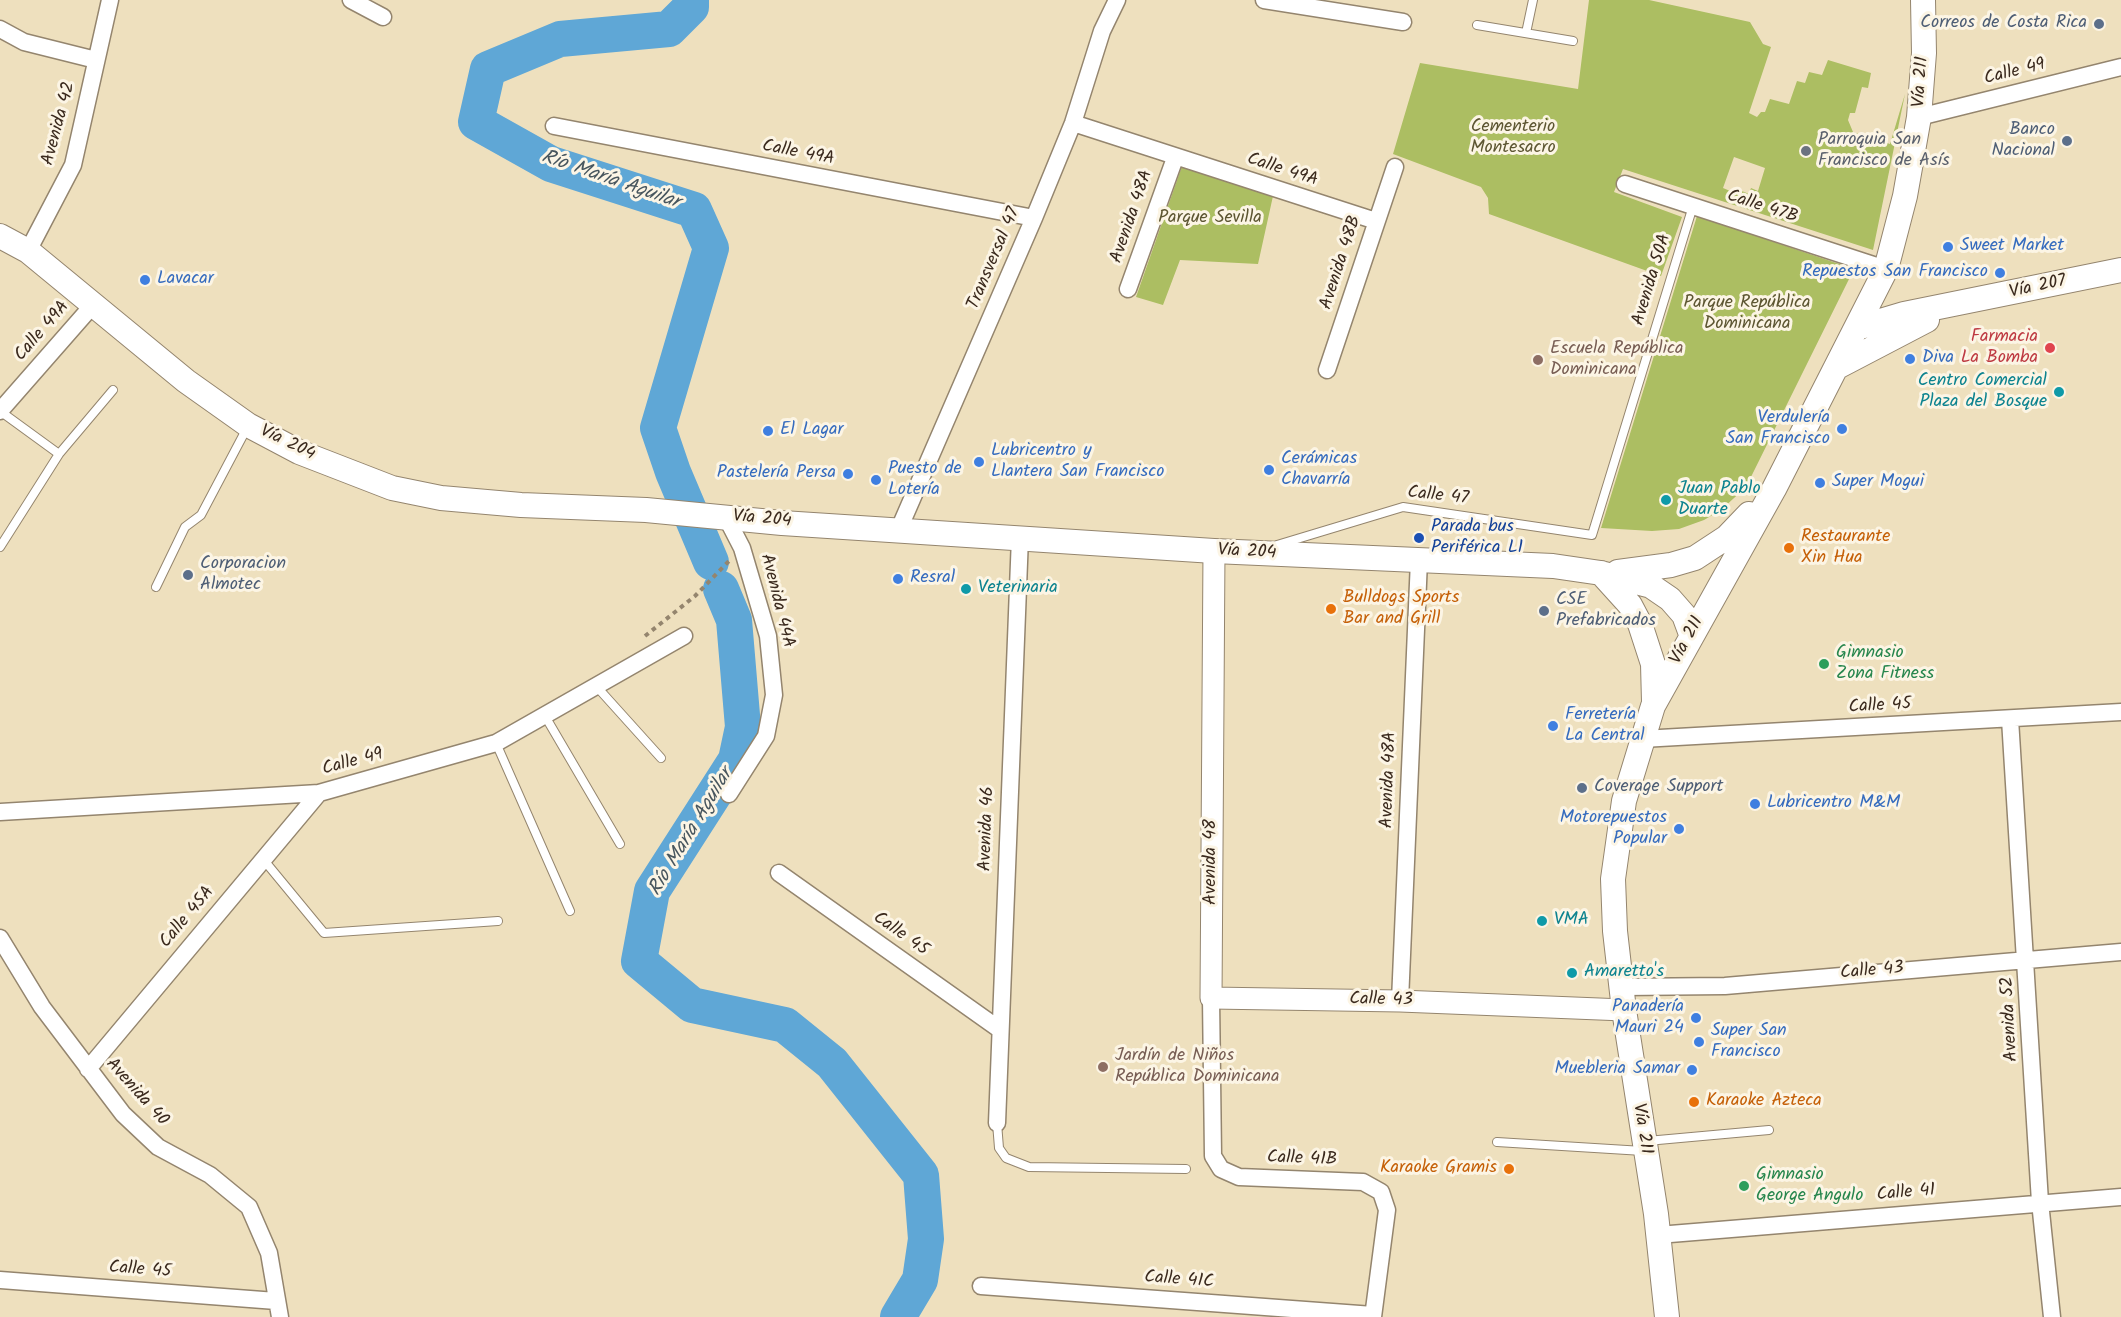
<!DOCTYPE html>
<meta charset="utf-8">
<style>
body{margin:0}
canvas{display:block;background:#eee0be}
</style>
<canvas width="2121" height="1317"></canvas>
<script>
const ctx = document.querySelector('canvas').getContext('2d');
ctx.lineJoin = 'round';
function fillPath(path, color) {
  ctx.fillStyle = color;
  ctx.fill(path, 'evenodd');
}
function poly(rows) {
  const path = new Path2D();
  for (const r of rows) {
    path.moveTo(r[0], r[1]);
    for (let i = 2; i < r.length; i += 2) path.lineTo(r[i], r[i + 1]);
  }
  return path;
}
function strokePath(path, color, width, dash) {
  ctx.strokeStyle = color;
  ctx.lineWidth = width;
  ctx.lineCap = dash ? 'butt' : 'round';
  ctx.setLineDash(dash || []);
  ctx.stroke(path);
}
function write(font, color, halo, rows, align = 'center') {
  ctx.font = font + ' Kalam,sans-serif';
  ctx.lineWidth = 6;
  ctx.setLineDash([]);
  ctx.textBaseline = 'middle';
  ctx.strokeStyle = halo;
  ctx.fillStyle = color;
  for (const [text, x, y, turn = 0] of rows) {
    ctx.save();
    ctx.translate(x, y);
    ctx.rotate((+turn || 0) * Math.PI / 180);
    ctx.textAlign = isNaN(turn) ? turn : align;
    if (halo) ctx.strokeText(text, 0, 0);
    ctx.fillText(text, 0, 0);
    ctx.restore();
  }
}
fillPath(poly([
 [1589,0,1649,0,1750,22,1763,44,1771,47,1749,113,1757,117,1761,112,1765,112,1770,99,1789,104,1797,81,1805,83,1809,72,1822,75,1828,60,1871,73,1868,88,1862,87,1855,113,1850,113,1848,120,1853,132,1890,144,1905,94,1873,250,1623,169,1614,192,1682,217,1661,276,1489,214,1488,198,1481,187,1393,154,1420,63,1578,89],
 [1734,157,1765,168,1758,191,1751,188,1749,194,1737,189,1735,193,1723,188],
 [1182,166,1273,196,1258,264,1180,260,1163,305,1136,297],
 [1697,216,1854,269,1746,487,1721,510,1704,520,1679,529,1652,531,1601,528]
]), '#acbe62');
strokePath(poly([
 [691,0,691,7,669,29,560,39,488,69,476,122,551,164,694,210,711,248,658,428,673,472,711,562],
 [721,589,734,620,743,727,736,760,652,891,639,961,692,1005,785,1025,832,1063,921,1175,926,1239,920,1280,898,1317]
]), '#5fa7d6', 36);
const service = poly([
 [1477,25,1573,41],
 [1526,33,1533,0],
 [0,411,59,454,113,390],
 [1277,545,1403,507,1592,535,1693,206],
 [0,547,59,454],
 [156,587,185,527,201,515,248,426],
 [597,687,661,758],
 [545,716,620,844],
 [496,743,570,911],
 [263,859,324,933,498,921],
 [997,1123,999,1148,1006,1158,1029,1167,1186,1169],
 [1647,1141,1769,1130],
 [1497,1142,1643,1151]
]);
const minor = poly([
 [351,0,383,17],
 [1264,0,1403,22],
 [0,29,24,42,96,60],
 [1919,117,2121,67],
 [1073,123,1376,221],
 [554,126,1034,218],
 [1625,184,1886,269],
 [28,251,73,165,110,0],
 [1128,289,1175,158],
 [1327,370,1395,167],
 [0,411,92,306],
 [726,517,742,548,768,636,774,695,766,736,729,794],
 [899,529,1034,218,1073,123,1102,31,1117,0],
 [2010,719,2040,1202,2052,1317],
 [1642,739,2121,712],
 [0,812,319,793,496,743,684,636],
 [779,873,999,1029],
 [0,938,42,1007,123,1114,158,1147,210,1175,249,1207,269,1253,280,1317],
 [1622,987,1725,986,2121,952],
 [1211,998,1213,1156,1221,1169,1239,1177,1363,1182,1381,1192,1387,1210,1373,1317],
 [1400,1001,1419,560],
 [88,1069,319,793],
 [997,1123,1020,537],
 [1658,1235,2121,1197],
 [0,1280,276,1301],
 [981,1286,1373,1315]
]);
const tertiary = poly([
 [1214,551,1211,998,1400,1001,1624,1010]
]);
const secondary = poly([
 [0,236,28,251,186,381,248,425,299,452,392,488,441,498,521,505,646,510,782,523,1214,551,1553,566,1601,573,1651,586,1670,599,1684,615,1691,634],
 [1857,328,1904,314,2121,270],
 [1839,366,1927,320],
 [1618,572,1671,565,1695,558,1727,537,1749,514],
 [1601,573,1630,605,1640,624,1653,664,1654,702],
 [1667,1317,1656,1214,1624,1010,1615,931,1613,879,1624,801,1653,706,1774,489,1886,269,1905,196,1919,117,1924,53,1923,0]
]);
strokePath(service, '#94856e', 10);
strokePath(minor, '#94856e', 19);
strokePath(tertiary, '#94856e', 23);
strokePath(secondary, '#94856e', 26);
strokePath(poly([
 [645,636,695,596,729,561]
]), '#94856e', 4, [4.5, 4.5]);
strokePath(service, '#fff', 8);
strokePath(minor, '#fff', 16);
strokePath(tertiary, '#fff', 21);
strokePath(secondary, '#fff', 24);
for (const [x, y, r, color] of [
 [2099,24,6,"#5c6f8a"],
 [2067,141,6,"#5c6f8a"],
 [1806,151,6,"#6b7280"],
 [1948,247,6,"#3f7fe0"],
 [2000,273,6,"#3f7fe0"],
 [145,280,6,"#3f7fe0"],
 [2050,348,6,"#e0444e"],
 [1910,359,6,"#3f7fe0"],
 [1538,360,6,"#8d6e63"],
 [2059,392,6,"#0f9aa8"],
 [1842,429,6,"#3f7fe0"],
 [768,431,6,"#3f7fe0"],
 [979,462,6,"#3f7fe0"],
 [1269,470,6,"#3f7fe0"],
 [848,474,6,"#3f7fe0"],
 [876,480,6,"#3f7fe0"],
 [1820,483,6,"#3f7fe0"],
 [1666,500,6,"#0f9aa8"],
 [1419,538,6,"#1a4fb4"],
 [1789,548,6,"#e8710a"],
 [188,575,6,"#5c6f8a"],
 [898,579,6,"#3f7fe0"],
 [966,589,6,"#0f9aa8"],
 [1331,609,6,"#e8710a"],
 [1544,611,6,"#5c6f8a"],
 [1824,664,6,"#2e9e5b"],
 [1553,726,6,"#3f7fe0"],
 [1582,788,6,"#5c6f8a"],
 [1755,804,6,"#3f7fe0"],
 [1679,829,6,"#3f7fe0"],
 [1542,921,6,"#0f9aa8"],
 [1572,973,6,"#0f9aa8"],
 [1696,1018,6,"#3f7fe0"],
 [1699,1042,6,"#3f7fe0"],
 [1103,1067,6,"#8d6e63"],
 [1692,1070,6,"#3f7fe0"],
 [1694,1102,6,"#e8710a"],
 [1509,1169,6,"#e8710a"],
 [1744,1186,6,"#2e9e5b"]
]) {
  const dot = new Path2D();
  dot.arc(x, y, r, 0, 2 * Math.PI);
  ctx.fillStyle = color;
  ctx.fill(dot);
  strokePath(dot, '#fcf5e5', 2);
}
write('18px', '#4e5e75', '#fcf5e5', [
 ["Correos de Costa Rica",2087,24,"right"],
 ["Banco",2055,131,"right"],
 ["Nacional",2055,152,"right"],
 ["Corporacion",200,565],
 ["Almotec",200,586],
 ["CSE",1556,601],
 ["Prefabricados",1556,622],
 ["Coverage Support",1594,788]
], 'left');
write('18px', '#3b2a1e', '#fcf5e5', [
 ["Calle 49",2015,73,-14],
 ["Vía 211",1922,82,-86],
 ["Avenida 42",60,124,-75],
 ["Calle 49A",798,154,11],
 ["Calle 49A",1282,171,18],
 ["Calle 47B",1762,208,18],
 ["Avenida 48A",1133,217,-71],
 ["Transversal 47",995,259,-67],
 ["Avenida 48B",1342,263,-72],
 ["Avenida 50A",1653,280,-73],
 ["Vía 207",2038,288,-12],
 ["Calle 49A",43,332,-49],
 ["Vía 204",287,444,26],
 ["Calle 47",1438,497,6],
 ["Vía 204",762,520,5],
 ["Vía 204",1247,553,3],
 ["Avenida 44A",776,601,76],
 ["Vía 211",1688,641,-62],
 ["Calle 45",1880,707,-3],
 ["Calle 49",353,763,-15],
 ["Avenida 48A",1390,780,-88],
 ["Avenida 46",988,829,-88],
 ["Avenida 48",1212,862,-90],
 ["Calle 45A",188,918,-50],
 ["Calle 45",900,935,35],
 ["Calle 43",1872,972,-5],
 ["Calle 43",1381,1001,1],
 ["Avenida 52",2011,1019,-93],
 ["Avenida 40",136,1093,48],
 ["Vía 211",1641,1129,81],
 ["Calle 41B",1302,1160,2],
 ["Calle 41",1906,1194,-5],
 ["Calle 45",140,1271,4],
 ["Calle 41C",1179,1281,4]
]);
write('18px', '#5d5632', '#fcf5e5', [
 ["Cementerio",1513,128],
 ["Montesacro",1513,149],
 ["Parque Sevilla",1210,219],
 ["Parque República",1747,304],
 ["Dominicana",1747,325]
]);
write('18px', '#5b616d', '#fcf5e5', [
 ["Parroquia San",1818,141],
 ["Francisco de Asís",1818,162]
], 'left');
write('18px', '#366cbe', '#fcf5e5', [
 ["Sweet Market",1960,247],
 ["Repuestos San Francisco",1988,273,"right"],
 ["Lavacar",157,280],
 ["Diva",1922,359],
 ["Verdulería",1830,419,"right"],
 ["San Francisco",1830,440,"right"],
 ["El Lagar",780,431],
 ["Lubricentro y",991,452],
 ["Llantera San Francisco",991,473],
 ["Cerámicas",1281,460],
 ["Chavarría",1281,481],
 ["Puesto de",888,470],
 ["Lotería",888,491],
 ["Pastelería Persa",836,474,"right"],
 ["Super Mogui",1832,483],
 ["Resral",910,579],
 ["Ferretería",1565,716],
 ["La Central",1565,737],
 ["Lubricentro M&M",1767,804],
 ["Motorepuestos",1667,819,"right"],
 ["Popular",1667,840,"right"],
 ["Panadería",1684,1008,"right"],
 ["Mauri 24",1684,1029,"right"],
 ["Super San",1711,1032],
 ["Francisco",1711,1053],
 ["Muebleria Samar",1680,1070,"right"]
], 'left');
write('18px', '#be3a42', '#fcf5e5', [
 ["Farmacia",2038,338],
 ["La Bomba",2038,359]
], 'right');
write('18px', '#785e54', '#fcf5e5', [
 ["Escuela República",1550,350],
 ["Dominicana",1550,371],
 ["Jardín de Niños",1115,1057],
 ["República Dominicana",1115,1078]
], 'left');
write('18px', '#0d838f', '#fcf5e5', [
 ["Centro Comercial",2047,382,"right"],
 ["Plaza del Bosque",2047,403,"right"],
 ["Juan Pablo",1678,490],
 ["Duarte",1678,511],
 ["Veterinaria",978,589],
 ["VMA",1554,921],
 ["Amaretto's",1584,973]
], 'left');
write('18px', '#164399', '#fcf5e5', [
 ["Parada bus",1431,528],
 ["Periférica L1",1431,549]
], 'left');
write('18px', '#c56008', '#fcf5e5', [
 ["Restaurante",1801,538],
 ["Xin Hua",1801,559],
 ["Bulldogs Sports",1343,599],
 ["Bar and Grill",1343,620],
 ["Karaoke Azteca",1706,1102],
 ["Karaoke Gramis",1497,1169,"right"]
], 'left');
write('18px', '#27864d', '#fcf5e5', [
 ["Gimnasio",1836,654],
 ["Zona Fitness",1836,675],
 ["Gimnasio",1756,1176],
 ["George Angulo",1756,1197]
], 'left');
write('italic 20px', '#48565e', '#fcf5e5', [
 ["Río María Aguilar",610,181,19],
 ["Río María Aguilar",692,833,-59]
]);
</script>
